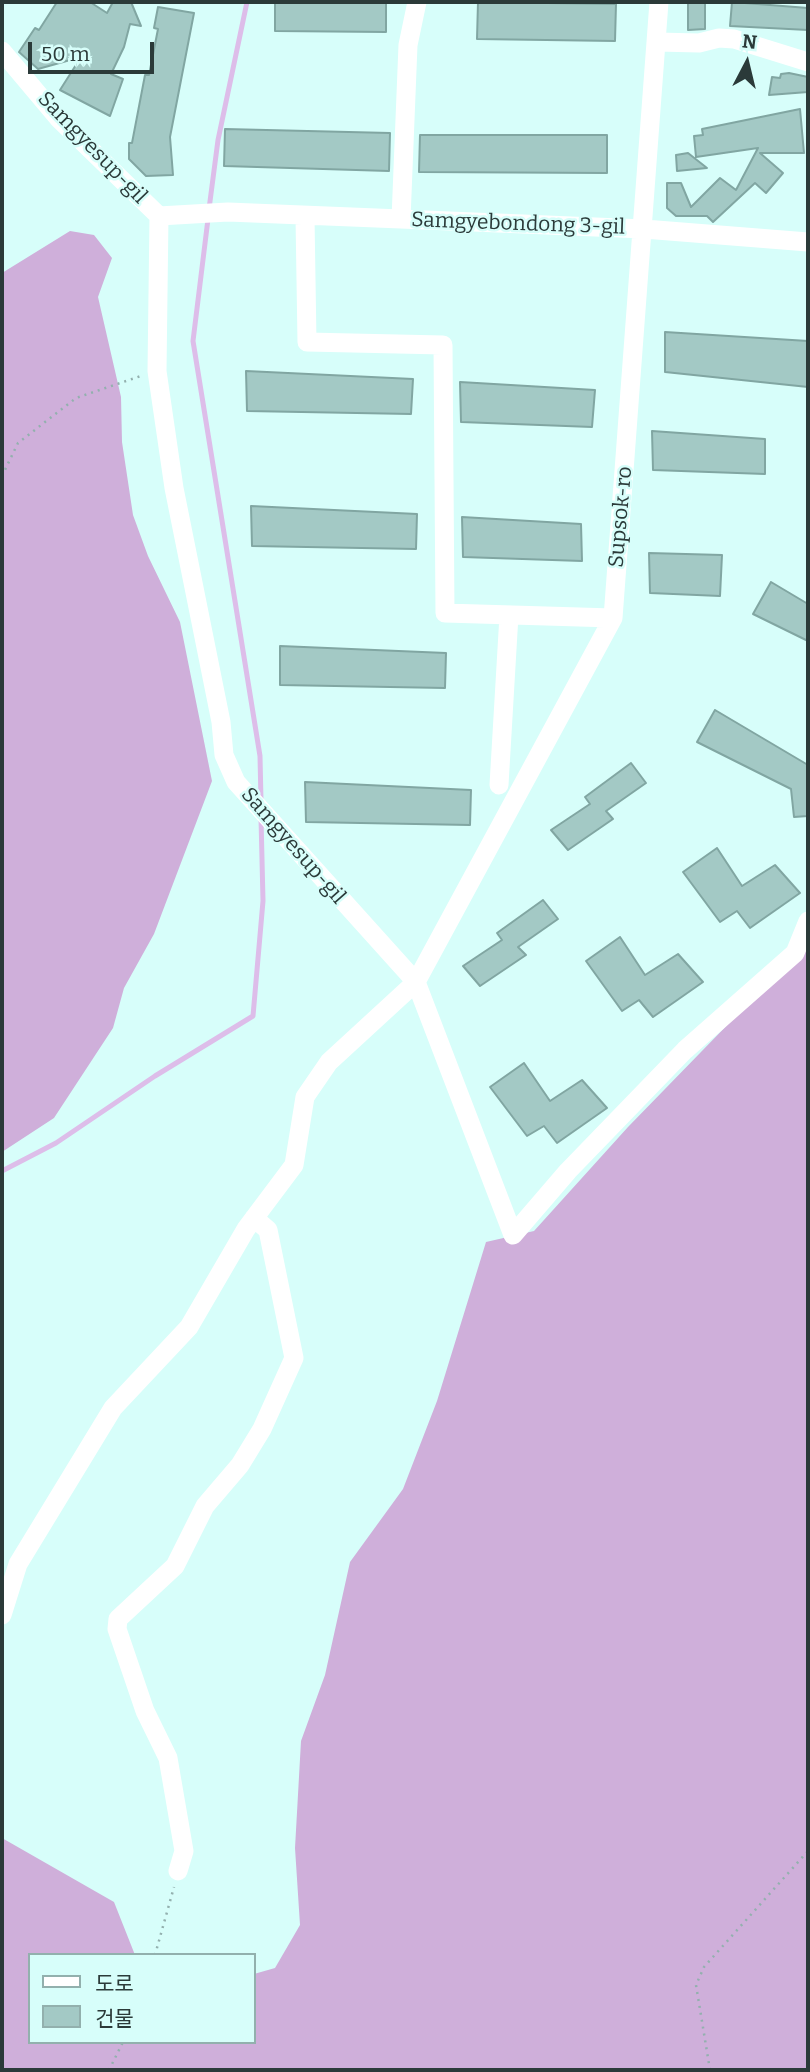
<!DOCTYPE html>
<meta charset="utf-8">
<style>
body{margin:0}
#map{position:relative;width:810px;height:2072px;overflow:hidden;background:#d7fefa;font-family:Bitter,"Noto Sans KR",serif}
canvas{display:block}
.frame{position:absolute;inset:0;border:4px solid #2b3a39;pointer-events:none}
.legend{position:absolute;left:28px;top:1953px;width:228px;height:91px;box-sizing:border-box;background:#d7fefa;border:2px solid #92b0ad;margin:0;padding:9px 12px;list-style:none;font-size:21px;color:#2b3a39}
.legend li{display:flex;align-items:center;gap:14px;height:35px}
.legend b{width:35px;border:2px solid #92b0ad}
.north{position:absolute;left:712px;top:28px;width:70px;height:70px;-webkit-text-stroke:5px #d7fefa;paint-order:stroke;rotate:7deg;font-size:19px;font-weight:700;line-height:28px;text-align:center;color:#2b3a39}
.north::after{content:'';display:block;margin:auto;width:24px;height:32px;background:#2b3a39;clip-path:polygon(50% 0,100% 100%,50% 72%,0 100%)}
.scale{position:absolute;left:28px;top:42px;width:126px;height:32px;box-sizing:border-box;border:4px solid #2b3a39;border-top:0;padding-left:9px;font-size:21px;line-height:24px;white-space:nowrap;color:#2b3a39;-webkit-text-stroke:5px #d7fefa;paint-order:stroke}
</style>
<div id="map">
<canvas width="810" height="2072"></canvas>
<div class="frame"></div>
<ul class="legend">
<li><b style="height:9px;background:#fff"></b>도로</li>
<li><b style="height:19px;background:#a3c9c5"></b>건물</li>
</ul>
<div class="north">N</div>
<div class="scale">50 m</div>
</div>
<script>
const ctx = document.querySelector('canvas').getContext('2d');
ctx.lineJoin = 'round';
function fillPath(path, color) {
  ctx.fillStyle = color;
  ctx.fill(path, 'evenodd');
}
function poly(rows) {
  const path = new Path2D();
  for (const r of rows) {
    path.moveTo(r[0], r[1]);
    for (let i = 2; i < r.length; i += 2) path.lineTo(r[i], r[i + 1]);
  }
  return path;
}
function strokePath(path, color, width, dash) {
  ctx.strokeStyle = color;
  ctx.lineWidth = width;
  ctx.lineCap = dash ? 'butt' : 'round';
  ctx.setLineDash(dash || []);
  ctx.stroke(path);
}
function write(font, color, halo, rows, align = 'center') {
  ctx.font = font + ' Bitter,serif';
  ctx.lineWidth = 5;
  ctx.setLineDash([]);
  ctx.textBaseline = 'middle';
  ctx.strokeStyle = halo;
  ctx.fillStyle = color;
  for (const [text, x, y, turn = 0] of rows) {
    ctx.save();
    ctx.translate(x, y);
    ctx.rotate((+turn || 0) * Math.PI / 180);
    ctx.textAlign = isNaN(turn) ? turn : align;
    if (halo) ctx.strokeText(text, 0, 0);
    ctx.fillText(text, 0, 0);
    ctx.restore();
  }
}
fillPath(poly([
 [70,231,94,235,112,258,98,297,121,397,122,442,133,515,148,556,180,622,212,781,154,934,124,988,113,1028,54,1118,2,1152,2,273],
 [808,942,808,2070,2,2070,2,1838,114,1902,135,1955,30,1955,30,2042,254,2042,254,1974,275,1968,300,1925,295,1848,301,1741,325,1675,350,1562,403,1489,437,1401,486,1242,534,1231,628,1127]
]), '#cfafda');
strokePath(poly([
 [209,209,218,140,247,2],
 [208,219,193,341,260,756,261,801],
 [2,1171,56,1143,155,1076,253,1016,263,901,261,818]
]), '#ddbde9', 5);
const building = poly([
 [57,2,90,2,107,13,113,2,131,2,141,26,130,24,124,47,111,74,123,79,110,116,60,90,81,57,38,69,19,52,35,28,39,30,57,2],
 [275,2,386,2,386,32,275,31,275,2],
 [478,2,616,4,615,41,477,39,478,2],
 [688,2,705,2,705,29,688,30,688,2],
 [732,2,808,8,808,30,730,26,732,2],
 [158,7,194,13,170,137,173,175,146,176,129,159,129,143,132,143,145,75,149,75,158,29,154,28,158,7],
 [789,73,808,77,808,92,769,95,772,77,780,78,781,74,789,73],
 [800,109,804,153,760,153,783,173,766,193,755,183,713,222,707,216,676,216,667,208,667,183,681,183,691,207,720,178,736,190,758,148,696,157,694,136,703,135,702,129,800,109],
 [225,129,390,133,389,171,224,166,225,129],
 [420,135,607,135,607,173,419,172,420,135],
 [688,153,707,168,677,171,676,155,688,153],
 [665,332,808,341,808,387,665,372,665,332],
 [246,371,413,379,411,414,247,411,246,371],
 [460,382,595,390,592,427,461,422,460,382],
 [652,431,765,439,765,474,653,470,652,431],
 [251,506,417,514,416,549,252,546,251,506],
 [462,517,581,524,582,561,463,557,462,517],
 [649,553,722,555,720,596,650,593,649,553],
 [771,582,808,604,808,641,753,614,771,582],
 [280,646,446,653,445,688,280,685,280,646],
 [715,710,808,765,808,816,794,817,791,789,697,742,715,710],
 [631,763,646,783,606,811,613,819,568,850,551,830,590,804,585,797,631,763],
 [305,782,471,790,470,825,306,822,305,782],
 [717,848,742,886,775,865,800,893,750,928,737,911,720,922,683,872,717,848],
 [543,900,558,919,518,947,526,955,480,986,463,966,502,940,497,933,543,900],
 [620,937,645,975,678,954,703,982,653,1017,639,1000,622,1011,586,961,620,937],
 [524,1063,550,1101,582,1080,607,1108,557,1143,544,1126,527,1136,490,1087,524,1063]
]);
fillPath(building, '#a3c9c5');
strokePath(building, '#81a6a2', 2);
strokePath(poly([
 [2,476,18,443,76,398,141,376],
 [155,1955,174,1887],
 [109,2070,123,2042],
 [710,2070,696,1985,704,1967,808,1851]
]), '#93b0ae', 2.5, [2, 5]);
strokePath(poly([
 [657,42,699,43,719,38,734,39,808,62],
 [2,51,59,119,159,216,157,371,174,488,221,722,224,755,236,782,416,982,513,1235,568,1171,685,1050,795,953,808,921],
 [159,216,228,212,401,219,644,229,808,242],
 [305,217,307,342,443,345,445,613,613,618],
 [401,219,408,45,417,2],
 [499,785,509,615],
 [2,1615,18,1564,113,1408,189,1327,246,1229,294,1165,305,1097,329,1062,416,982,613,618,659,2],
 [178,1871,184,1851,168,1758,145,1711,117,1629,118,1619,175,1566,205,1506,240,1465,262,1429,294,1358,268,1230,254,1218]
]), '#fff', 19);
write('21px', '#2b3a39', '#d7fefa', [
 ["Samgyesup-gil",92,148,46],
 ["Samgyebondong 3-gil",518,224,2],
 ["Supsok-ro",621,517,-85],
 ["Samgyesup-gil",293,846,49]
]);
</script>
